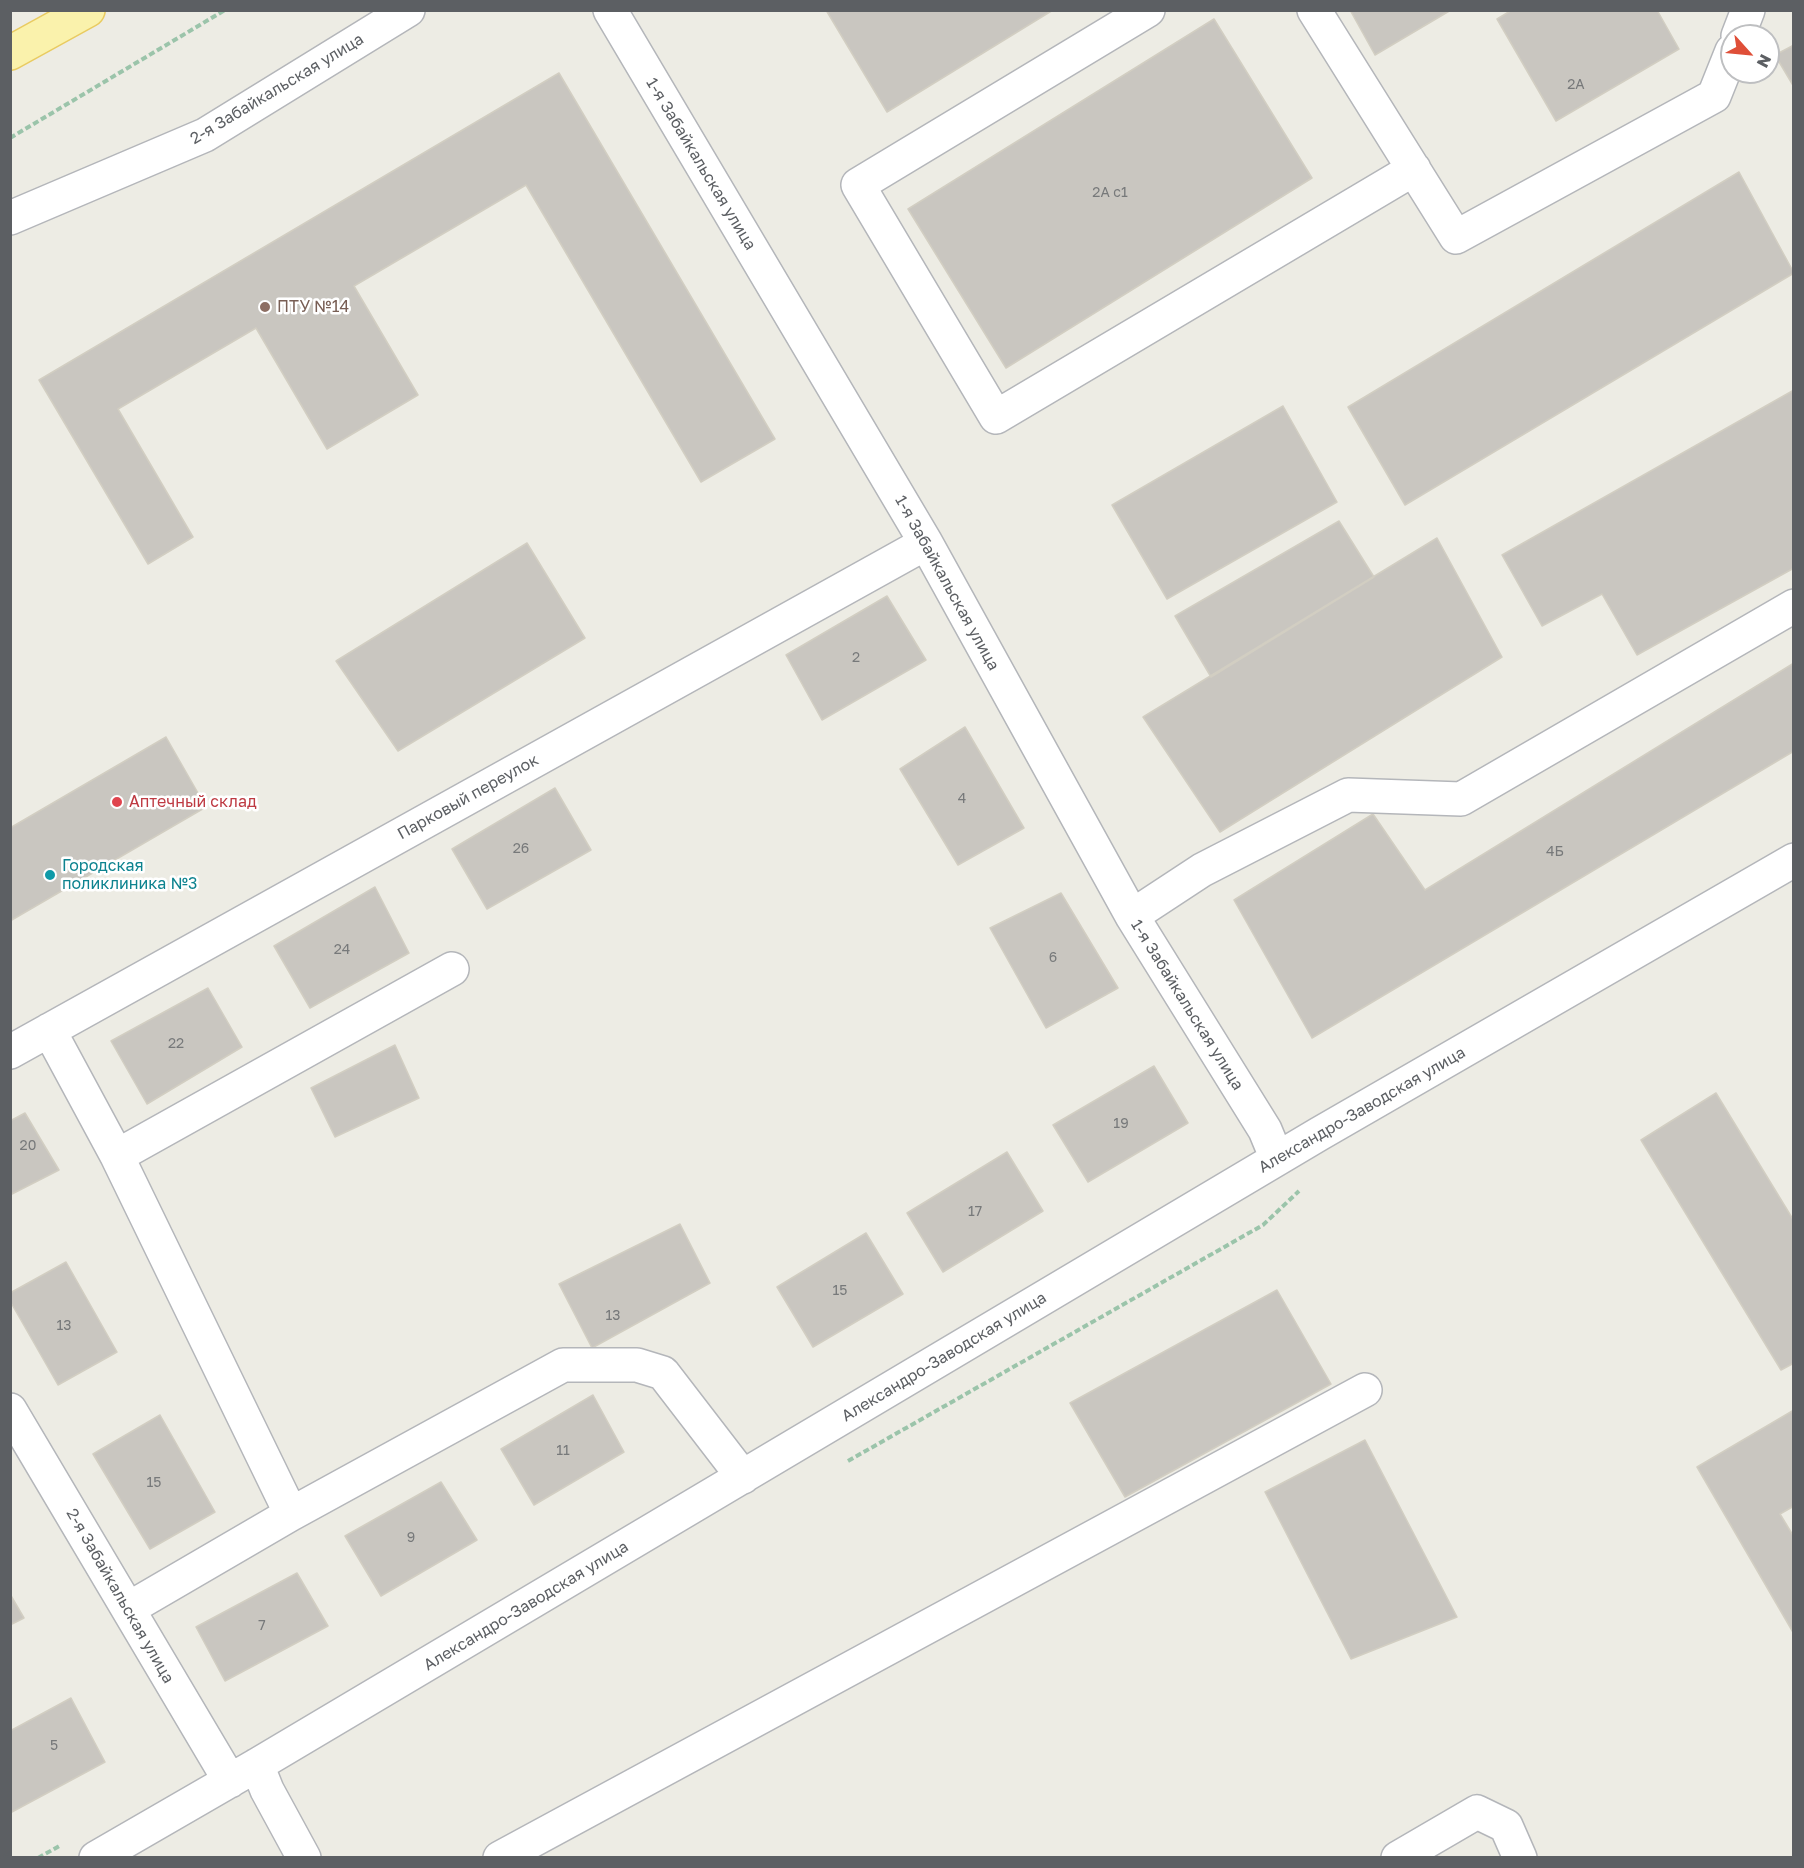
<!DOCTYPE html>
<meta charset="utf-8">
<style>
body{margin:0}
#map{position:relative;width:1804px;height:1868px;overflow:hidden;background:#edece4;font-family:"Golos Text",sans-serif}
canvas{display:block}
.frame{position:absolute;inset:0;border:12px solid #5c5f63;pointer-events:none}
.north{position:absolute;left:1720px;top:24px;width:60px;height:60px;box-sizing:border-box;background:#fff;border:2px solid #bebfc1;border-radius:50%;rotate:117deg;font-size:16px;font-weight:700;line-height:24px;text-align:center;color:#5c5f63}
.north::after{content:'';display:block;margin:auto;width:21px;height:27px;background:#df4f38;clip-path:polygon(50% 0,100% 100%,50% 72%,0 100%)}
</style>
<div id="map">
<canvas width="1804" height="1868"></canvas>
<div class="frame"></div>
<div class="north">N</div>
</div>
<script>
const ctx = document.querySelector('canvas').getContext('2d');
ctx.lineJoin = 'round';
function fillPath(path, color) {
  ctx.fillStyle = color;
  ctx.fill(path, 'evenodd');
}
function poly(rows) {
  const path = new Path2D();
  for (const r of rows) {
    path.moveTo(r[0], r[1]);
    for (let i = 2; i < r.length; i += 2) path.lineTo(r[i], r[i + 1]);
  }
  return path;
}
function strokePath(path, color, width, dash) {
  ctx.strokeStyle = color;
  ctx.lineWidth = width;
  ctx.lineCap = dash ? 'butt' : 'round';
  ctx.setLineDash(dash || []);
  ctx.stroke(path);
}
function write(font, color, halo, rows, align = 'center') {
  ctx.font = font + ' "Golos Text",sans-serif';
  ctx.lineWidth = 5;
  ctx.setLineDash([]);
  ctx.textBaseline = 'middle';
  ctx.strokeStyle = halo;
  ctx.fillStyle = color;
  for (const [text, x, y, turn = 0] of rows) {
    ctx.save();
    ctx.translate(x, y);
    ctx.rotate((+turn || 0) * Math.PI / 180);
    ctx.textAlign = isNaN(turn) ? turn : align;
    if (halo) ctx.strokeText(text, 0, 0);
    ctx.fillText(text, 0, 0);
    ctx.restore();
  }
}
const building = poly([
 [826,10,1053,10,887,112,826,10],
 [1350,10,1451,10,1375,55,1350,10],
 [1512,10,1657,10,1679,49,1556,121,1497,19,1512,10],
 [1214,19,1312,178,1006,368,908,209,1214,19],
 [1794,45,1794,87,1775,55,1794,45],
 [559,73,775,439,701,482,526,185,354,286,418,395,327,449,256,328,118,409,193,537,148,564,39,380,559,73],
 [1739,172,1794,273,1405,505,1348,407,1739,172],
 [1794,390,1794,568,1637,655,1602,594,1542,626,1502,555,1794,390],
 [1283,406,1337,502,1167,599,1112,505,1283,406],
 [1339,521,1374,577,1211,677,1175,616,1339,521],
 [1437,538,1502,657,1220,832,1143,717,1437,538],
 [527,543,585,638,398,751,336,661,527,543],
 [887,596,926,660,822,720,786,655,887,596],
 [1794,663,1794,751,1312,1038,1234,900,1373,814,1425,890,1794,663],
 [965,727,1024,828,958,865,900,769,965,727],
 [166,737,206,807,10,921,10,828,166,737],
 [555,788,591,850,487,909,452,849,555,788],
 [375,887,409,953,310,1008,274,946,375,887],
 [1061,893,1118,988,1046,1028,990,928,1061,893],
 [208,988,242,1047,147,1104,111,1041,208,988],
 [395,1045,419,1098,335,1137,311,1088,395,1045],
 [1154,1066,1188,1123,1088,1182,1053,1125,1154,1066],
 [1716,1093,1794,1221,1794,1363,1781,1370,1641,1140,1716,1093],
 [25,1113,59,1170,10,1195,10,1121,25,1113],
 [1007,1152,1043,1211,943,1272,907,1213,1007,1152],
 [680,1224,710,1283,592,1348,559,1284,680,1224],
 [866,1233,903,1294,813,1347,777,1287,866,1233],
 [66,1262,117,1352,58,1385,10,1301,10,1293,66,1262],
 [1277,1290,1331,1384,1125,1497,1070,1403,1277,1290],
 [593,1395,624,1452,534,1505,501,1449,593,1395],
 [1794,1410,1794,1506,1780,1514,1794,1537,1794,1634,1697,1467,1794,1410],
 [160,1415,215,1512,150,1549,93,1454,160,1415],
 [1365,1440,1457,1617,1351,1659,1265,1492,1365,1440],
 [441,1482,477,1540,381,1596,345,1536,441,1482],
 [297,1573,328,1626,225,1681,196,1627,297,1573],
 [10,1594,24,1618,10,1625,10,1594],
 [71,1698,105,1762,10,1813,10,1731,71,1698]
]);
fillPath(building, '#c9c6c0');
strokePath(building, '#d2cec2', 1.5);
const minor = poly([
 [610,10,926,543,1132,916,1265,1130,1277,1159],
 [1148,10,858,185,996,417,1414,169],
 [1314,10,1456,237,1714,96,1732,51],
 [1738,36,1748,10],
 [10,218,205,135,408,10],
 [1132,916,1202,870,1348,795,1461,799,1794,606],
 [49,1030,117,1156],
 [10,1052,926,543],
 [10,1410,230,1781],
 [291,1514,117,1156,452,969],
 [128,1609,291,1514,563,1365,637,1365,663,1373,743,1477],
 [257,1765,267,1790,304,1858],
 [96,1858,257,1765,1319,1134,1794,860],
 [500,1858,1365,1390],
 [1398,1858,1477,1812,1506,1826,1520,1858]
]);
const major = poly([
 [10,53,88,10]
]);
strokePath(minor, '#b4b6ba', 36);
strokePath(major, '#e9cb61', 36);
strokePath(poly([
 [10,138,225,10],
 [848,1461,1263,1225,1299,1191],
 [38,1858,61,1845]
]), '#9bc4aa', 4, [6, 3]);
strokePath(minor, '#fff', 33);
strokePath(major, '#faf2ac', 33);
for (const [x, y, r, color] of [
 [265,307,6,"#8d6e63"],
 [117,802,6,"#e0444e"],
 [50,875,6,"#0f9aa8"]
]) {
  const dot = new Path2D();
  dot.arc(x, y, r, 0, 2 * Math.PI);
  ctx.fillStyle = color;
  ctx.fill(dot);
  strokePath(dot, '#fff', 2);
}
write('14px', '#77797a', null, [
 ["2А",1576,85],
 ["2А с1",1110,193],
 ["2",856,658],
 ["4",962,799],
 ["26",521,849],
 ["4Б",1555,852],
 ["24",342,950],
 ["6",1053,958],
 ["22",176,1044],
 ["19",1121,1124],
 ["20",28,1146],
 ["17",975,1212],
 ["15",840,1291],
 ["13",613,1316],
 ["13",64,1326],
 ["11",563,1451],
 ["15",154,1483],
 ["9",411,1538],
 ["7",262,1626],
 ["5",54,1746]
]);
write('16px', '#5c5f63', '#fff', [
 ["2-я Забайкальская улица",277,89,-31],
 ["1-я Забайкальская улица",701,164,59],
 ["1-я Забайкальская улица",947,583,61],
 ["Парковый переулок",468,797,-29],
 ["1-я Забайкальская улица",1187,1005,58],
 ["Александро-Заводская улица",1362,1110,-30],
 ["Александро-Заводская улица",944,1357,-31],
 ["2-я Забайкальская улица",120,1596,60],
 ["Александро-Заводская улица",526,1606,-31]
]);
write('16px', '#785e54', '#fff', [
 ["ПТУ №14",277,307]
], 'left');
write('16px', '#be3a42', '#fff', [
 ["Аптечный склад",129,802]
], 'left');
write('16px', '#0d838f', '#fff', [
 ["Городская",62,866],
 ["поликлиника №3",62,884]
], 'left');
</script>
